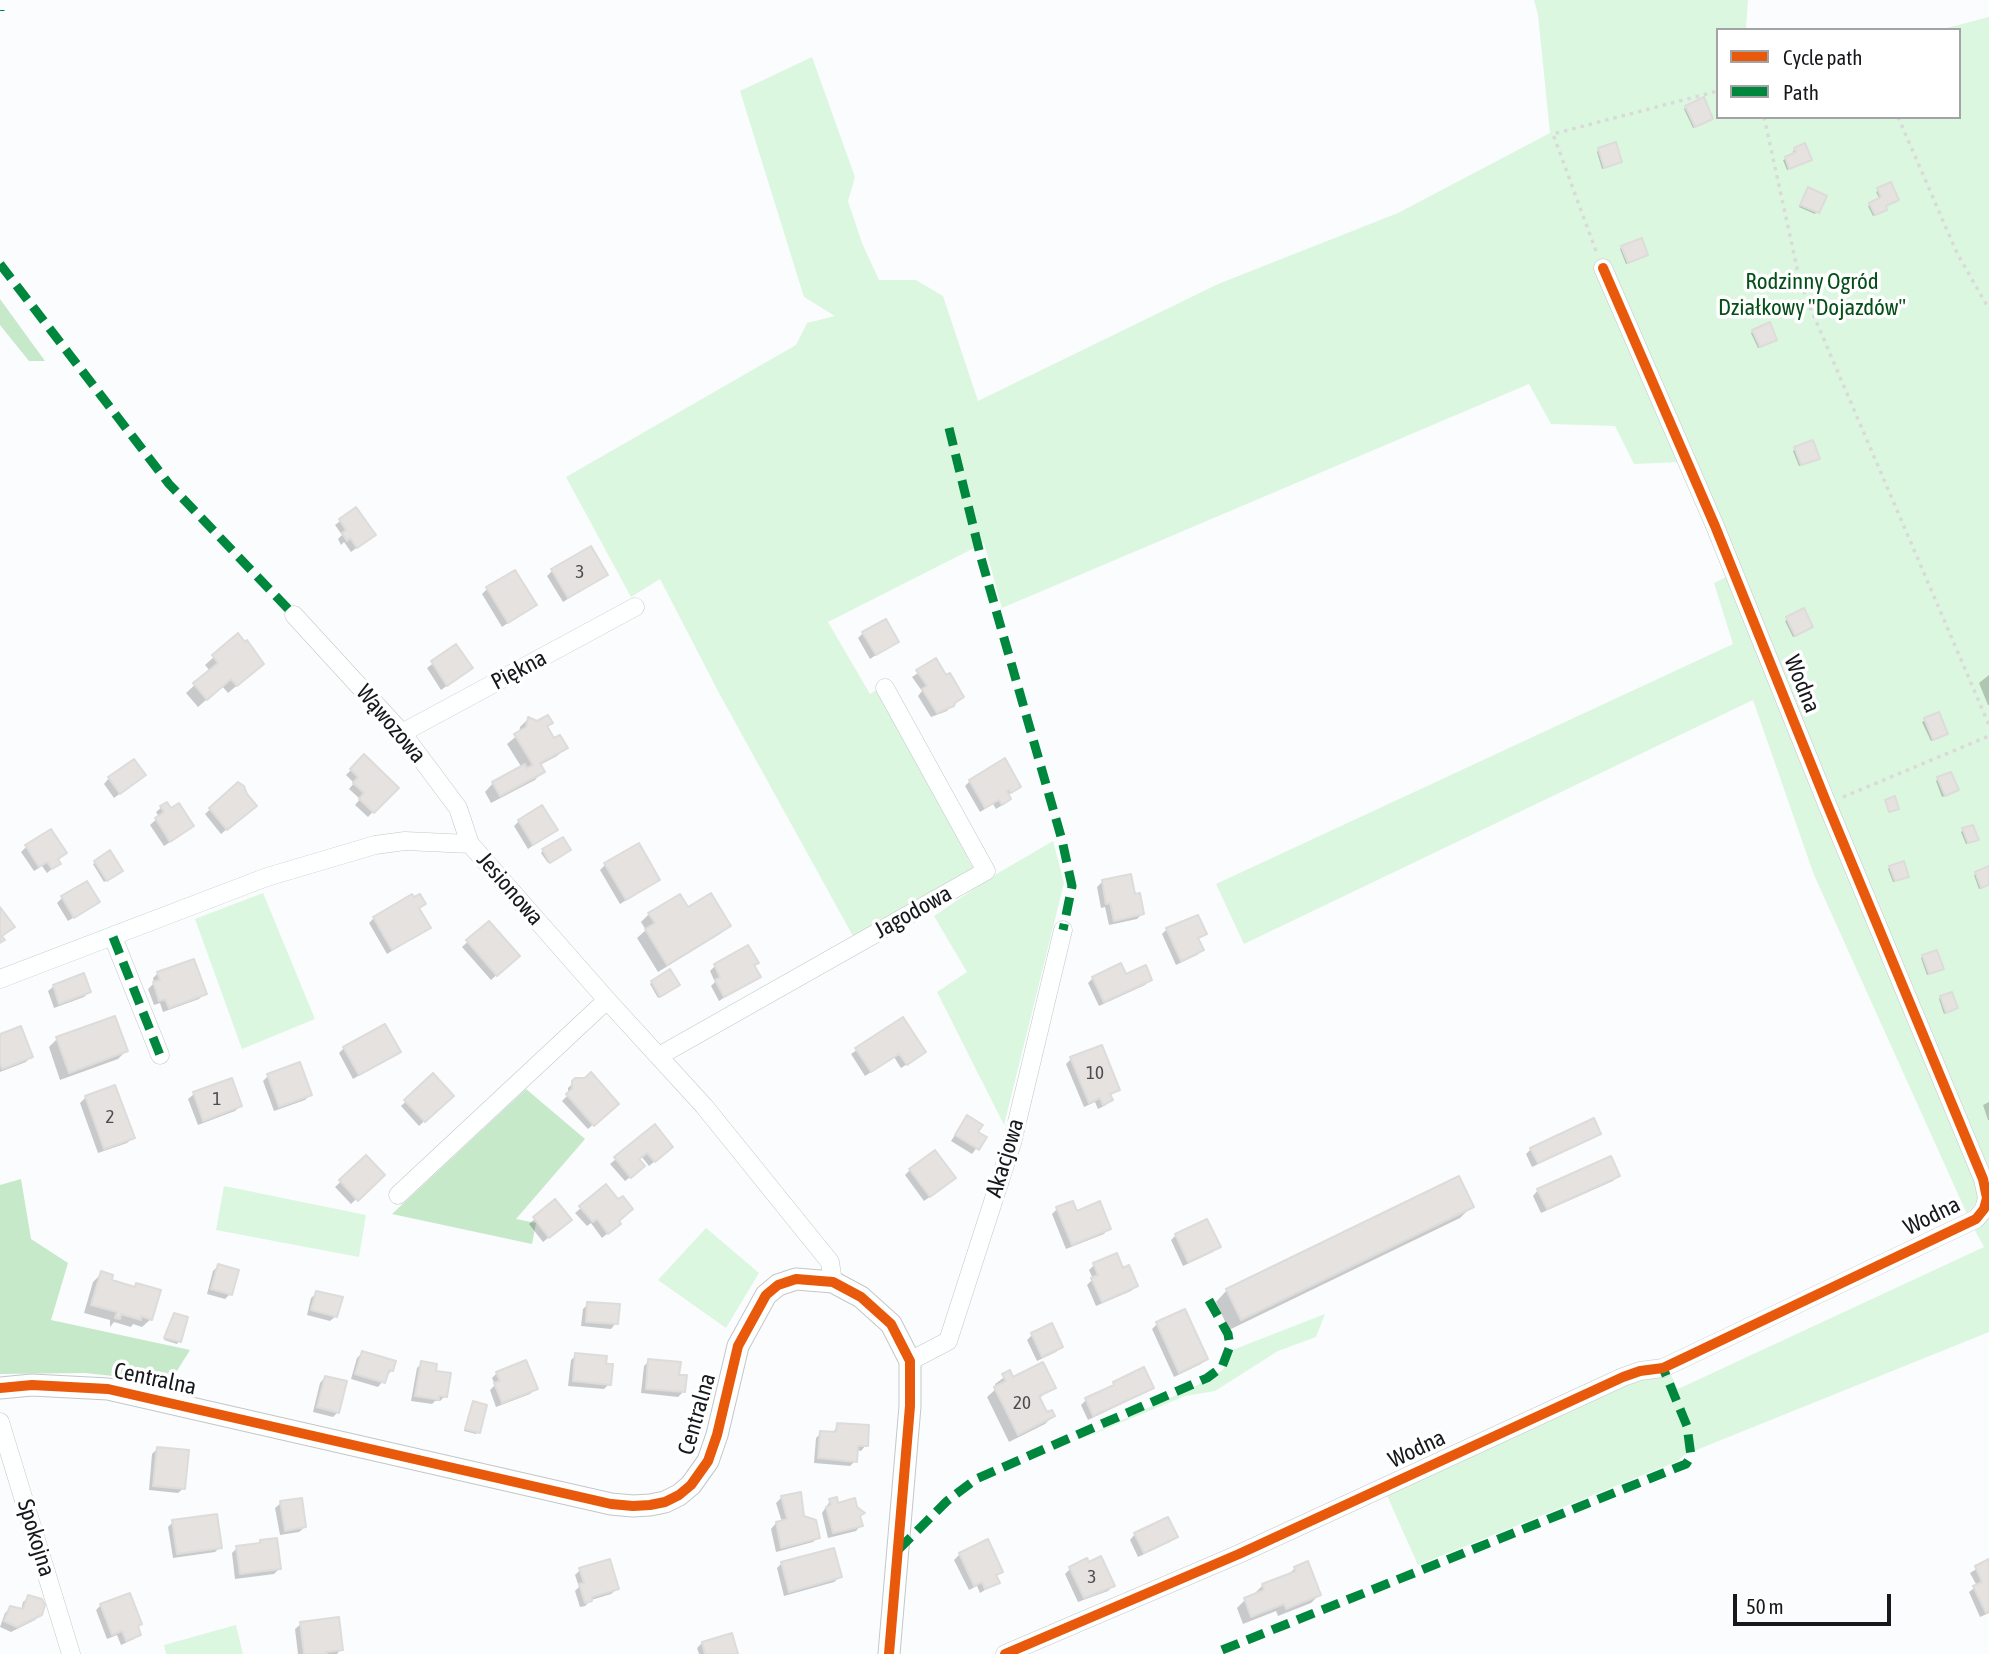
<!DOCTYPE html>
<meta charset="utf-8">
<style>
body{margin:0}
#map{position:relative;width:1989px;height:1654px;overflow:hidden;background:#fbfcfd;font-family:"Asap Condensed",sans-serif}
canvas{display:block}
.legend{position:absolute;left:1716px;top:28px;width:245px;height:91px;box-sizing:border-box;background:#fff;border:2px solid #a2a3a4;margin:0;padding:9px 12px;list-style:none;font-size:21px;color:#16181c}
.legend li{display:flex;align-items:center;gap:14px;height:35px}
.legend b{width:35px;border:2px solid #a2a3a4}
.scale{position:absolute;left:1733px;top:1594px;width:158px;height:32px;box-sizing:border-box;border:4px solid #16181c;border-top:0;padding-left:9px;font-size:21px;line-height:24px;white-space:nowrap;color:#16181c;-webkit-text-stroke:5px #fff;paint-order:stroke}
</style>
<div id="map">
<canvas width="1989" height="1654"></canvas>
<ul class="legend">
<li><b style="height:9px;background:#e8590c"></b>Cycle path</li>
<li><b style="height:9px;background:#00873e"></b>Path</li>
</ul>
<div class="scale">50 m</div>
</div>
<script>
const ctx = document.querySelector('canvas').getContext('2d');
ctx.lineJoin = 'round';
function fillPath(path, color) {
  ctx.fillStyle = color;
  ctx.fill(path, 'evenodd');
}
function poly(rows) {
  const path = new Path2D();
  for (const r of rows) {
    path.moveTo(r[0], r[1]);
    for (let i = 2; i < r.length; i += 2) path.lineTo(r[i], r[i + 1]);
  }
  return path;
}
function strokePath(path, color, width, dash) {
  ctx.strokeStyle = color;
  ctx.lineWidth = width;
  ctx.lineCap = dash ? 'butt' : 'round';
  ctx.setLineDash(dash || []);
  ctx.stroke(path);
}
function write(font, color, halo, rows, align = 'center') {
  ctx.font = font + ' "Asap Condensed",sans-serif';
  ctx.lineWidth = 7;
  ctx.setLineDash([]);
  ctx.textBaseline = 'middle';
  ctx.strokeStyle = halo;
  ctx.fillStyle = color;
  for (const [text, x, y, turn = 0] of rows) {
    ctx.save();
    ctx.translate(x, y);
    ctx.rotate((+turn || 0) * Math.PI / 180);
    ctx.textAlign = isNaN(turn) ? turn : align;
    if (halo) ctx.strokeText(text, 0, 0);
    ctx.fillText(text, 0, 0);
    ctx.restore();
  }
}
fillPath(poly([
 [1534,0,1748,0,1746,30,1718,30,1718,117,1959,117,1959,30,1939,30,1989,17,1989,1180,1682,462,1634,464,1615,426,1551,424,1529,384,1002,608,984,543,828,622,870,694,879,688,974,870,854,938,719,693,660,579,631,597,566,477,796,345,807,323,835,316,804,297,740,91,812,57,855,177,848,201,862,243,879,280,916,280,943,296,978,401,1218,284,1398,213,1550,133,1538,15],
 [1728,576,1979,1191,1979,1199,1967,1214,1814,875,1753,700,1244,944,1216,884,1733,644,1714,583],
 [1053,841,1064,883,1004,1125,937,992,967,972,934,916,993,876],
 [263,893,315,1019,242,1049,195,919],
 [224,1186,366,1215,359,1257,216,1230],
 [1989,1215,1989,1332,1684,1455,1678,1461,1418,1565,1385,1491,1664,1362,1678,1389,1984,1247,1971,1223],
 [706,1228,759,1273,726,1328,658,1280],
 [1325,1314,1316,1337,1278,1351,1215,1391,1185,1396,1079,1440,1206,1381,1223,1370,1230,1351],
 [236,1625,243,1654,166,1654,164,1645]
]), '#dcf7df');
fillPath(poly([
 [0,299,45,361,29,361,0,325],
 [526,1089,585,1139,516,1219,536,1223,532,1244,392,1214],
 [21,1179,31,1239,68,1263,51,1320,190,1350,170,1382,85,1373,0,1374,0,1185]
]), '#c5e9c9');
fillPath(poly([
 [1686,107,1711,119,1693,128,1684,109],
 [1599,149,1620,162,1602,169,1597,152],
 [1795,149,1810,160,1787,170,1783,160,1795,155,1793,151],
 [1890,184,1883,211,1873,216,1868,206,1880,199,1876,192],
 [1808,189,1825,196,1815,214,1799,207],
 [1622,247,1644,257,1626,264,1620,249],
 [1753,331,1775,339,1758,348,1751,333],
 [1795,449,1816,460,1799,466,1793,451],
 [356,509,374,535,351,552,344,542,341,545,338,539,342,535,335,525],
 [552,571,606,575,563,602,547,576],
 [487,589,534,605,502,627,482,594],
 [1803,610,1811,627,1793,637,1785,621],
 [863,633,897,641,870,659,858,638],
 [237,636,253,672,228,693,222,686,198,707,186,693,210,671,205,665],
 [456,646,471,668,441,690,427,668],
 [936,661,952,705,947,711,931,717,918,696,922,691,912,677],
 [1989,675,1989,705,1988,705,1979,683],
 [1938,714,1944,735,1931,741,1922,722],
 [528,719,537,723,551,723,546,727,554,741,566,747,557,756,540,765,543,771,535,780,491,803,485,792,493,783,522,768,507,744,519,734,520,727],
 [364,757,396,788,368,817,355,805,360,799,349,789,354,783,346,775],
 [109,778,138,780,114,798,104,784],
 [1938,779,1955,792,1942,797,1936,781],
 [970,781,1019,786,1007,796,1009,799,1004,804,996,809,993,804,980,812,965,786],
 [238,784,249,811,221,834,205,814],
 [162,807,187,831,164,846,150,825,159,817,156,812],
 [519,821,555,830,528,849,514,826],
 [1963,830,1977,839,1966,844,1961,832],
 [26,847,64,853,57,860,59,863,47,873,42,866,34,871,21,852],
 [543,851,567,852,548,863,541,853],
 [109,853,119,873,104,882,93,864],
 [605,865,658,880,620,904,600,870],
 [1890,867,1904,878,1893,882,1888,869],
 [1989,868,1989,885,1979,889,1974,875],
 [1102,882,1134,896,1142,914,1137,919,1109,925,1105,907,1101,908,1097,887],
 [63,897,98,902,68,921,57,903],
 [418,909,429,928,387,954,369,923,374,918],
 [687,910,729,926,720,934,658,972,637,938,646,930,641,922,649,914],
 [488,923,512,961,491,980,462,947],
 [1167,929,1205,934,1197,940,1202,950,1197,955,1176,965,1162,934],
 [1923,956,1939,970,1927,975,1921,958],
 [756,963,753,966,758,976,719,1001,711,986,715,982,710,971,715,966],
 [158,973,204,994,199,999,163,1012,160,1003,154,1005,148,989,154,983,153,978],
 [1093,978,1150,979,1145,985,1099,1006,1088,983],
 [652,982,676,987,658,998,650,984],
 [54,986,89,992,84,997,54,1008,48,991],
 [1941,997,1956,1008,1944,1014,1939,999],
 [903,1019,918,1057,901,1068,894,1057,865,1076,851,1054],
 [0,1036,31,1056,26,1062,0,1072],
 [57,1039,126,1051,118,1059,60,1080,49,1047],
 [344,1048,398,1052,353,1079,339,1053],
 [1071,1059,1118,1089,1109,1096,1111,1100,1106,1105,1098,1109,1095,1102,1084,1107,1066,1064],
 [268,1076,310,1095,305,1100,274,1111,263,1081],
 [433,1076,451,1096,419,1126,401,1106],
 [576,1080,616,1104,588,1129,562,1101,568,1095,568,1088],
 [114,1087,133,1138,127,1143,98,1153,80,1103,85,1098],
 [194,1094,240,1106,235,1111,198,1125,188,1099],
 [1989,1102,1989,1120,1988,1120,1983,1105],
 [967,1117,976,1133,984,1138,972,1154,951,1141],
 [655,1126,666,1152,649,1166,641,1156,638,1160,638,1171,625,1181,610,1164],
 [1599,1133,1594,1138,1532,1167,1526,1154,1531,1149],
 [366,1158,382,1175,351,1204,335,1187],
 [910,1170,949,1183,924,1201,905,1175],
 [1618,1175,1613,1181,1541,1213,1533,1196,1538,1190],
 [606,1187,617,1221,614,1228,602,1238,591,1223,587,1226,575,1213],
 [555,1202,564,1225,543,1242,529,1224],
 [1472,1206,1460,1218,1229,1330,1216,1302,1227,1290],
 [1057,1209,1076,1213,1109,1228,1104,1234,1066,1249,1052,1214],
 [1176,1235,1219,1247,1213,1252,1183,1266,1171,1240],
 [1094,1265,1122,1270,1136,1286,1131,1291,1096,1306,1087,1285,1093,1279,1089,1270],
 [218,1266,230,1294,225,1299,207,1294,213,1271],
 [102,1273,109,1281,133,1288,136,1284,151,1319,142,1327,133,1324,131,1327,114,1322,110,1327,110,1320,84,1313,93,1282],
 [317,1293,336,1316,330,1321,307,1315,311,1298],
 [588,1304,616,1323,611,1329,581,1326,583,1309],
 [173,1317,179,1341,177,1344,164,1340],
 [1157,1324,1206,1359,1201,1364,1174,1377,1152,1329],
 [1032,1335,1061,1347,1056,1352,1037,1361,1027,1340],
 [362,1353,392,1370,378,1387,351,1379,357,1358],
 [576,1355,604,1365,609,1384,604,1389,568,1386,571,1360],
 [649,1361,678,1376,684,1391,678,1397,641,1393,644,1366],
 [422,1363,434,1372,445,1396,440,1401,435,1401,432,1404,411,1401,417,1368],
 [497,1373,536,1388,530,1394,496,1407,490,1390,495,1385,492,1378],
 [1010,1373,1013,1379,1054,1387,1038,1399,1046,1415,1053,1416,1045,1424,1009,1442,987,1397,997,1388,995,1384],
 [325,1377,338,1412,333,1417,313,1412,320,1383],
 [1114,1384,1152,1387,1147,1392,1088,1420,1081,1405,1086,1400,1108,1390],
 [474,1403,478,1432,476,1434,464,1431],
 [838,1425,866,1445,861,1451,856,1450,855,1461,850,1466,814,1463,816,1438,821,1433,832,1434],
 [157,1449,184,1488,178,1493,149,1490,152,1454],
 [799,1494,802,1517,818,1537,813,1542,776,1552,771,1529,776,1523,782,1522,776,1503,781,1498],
 [830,1501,859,1517,861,1525,856,1531,828,1538,822,1513],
 [281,1503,305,1527,299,1532,280,1535,275,1508],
 [173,1522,220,1547,215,1552,173,1558,168,1527],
 [1135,1534,1175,1537,1170,1542,1138,1557,1130,1540],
 [987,1541,1001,1571,996,1577,998,1582,980,1593,977,1586,969,1590,954,1560,960,1554],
 [261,1542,279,1569,274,1574,235,1579,232,1553,237,1548,257,1546],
 [1086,1561,1113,1586,1108,1591,1078,1602,1065,1574,1070,1569],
 [1989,1561,1989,1613,1980,1617,1969,1592,1977,1586,1970,1573],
 [782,1563,840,1577,834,1582,784,1596,777,1568],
 [1295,1568,1319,1595,1311,1603,1278,1616,1276,1611,1243,1624,1237,1608,1245,1600,1255,1596,1255,1593,1263,1585,1288,1575],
 [580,1570,617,1589,611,1594,591,1600,585,1606,580,1607,575,1591,579,1587,575,1575],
 [29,1597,40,1614,35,1620,11,1632,0,1627,5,1613,10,1608,21,1611,23,1602],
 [101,1605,139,1634,134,1639,121,1645,117,1635,107,1639,96,1610],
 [301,1624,341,1649,337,1654,298,1654,295,1629],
 [702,1643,736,1654,699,1654,697,1648]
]), '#0003');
const building = poly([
 [1704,97,1713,119,1695,127,1685,106,1704,97],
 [1616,142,1622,162,1604,168,1598,148,1616,142],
 [1805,143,1812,160,1789,169,1785,157,1796,152,1794,148,1805,143],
 [1891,182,1899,200,1886,206,1887,210,1875,215,1869,203,1881,197,1877,188,1891,182],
 [1808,187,1827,196,1819,213,1800,205,1808,187],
 [1642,238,1648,255,1628,263,1621,246,1642,238],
 [1770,322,1777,340,1760,347,1752,330,1770,322],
 [1813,440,1820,459,1801,465,1794,447,1813,440],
 [356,507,376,535,357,548,350,538,347,541,342,533,346,530,339,519,356,507],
 [591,546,608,575,568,598,551,569,591,546],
 [515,570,537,605,508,623,486,587,515,570],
 [1804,608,1813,627,1795,636,1786,617,1804,608],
 [886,619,899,642,876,655,862,632,886,619],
 [238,633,245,642,247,640,264,664,237,686,231,679,207,700,193,683,218,663,212,655,238,633],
 [456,644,473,668,447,686,431,661,456,644],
 [936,658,946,675,950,673,964,697,955,703,954,706,937,713,922,689,927,686,916,670,936,658],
 [1939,712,1948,734,1933,740,1924,718,1939,712],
 [548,715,553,723,547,726,554,738,560,735,568,748,540,763,545,772,500,796,492,782,525,764,527,768,533,765,514,734,526,727,528,717,537,721,548,715],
 [364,754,399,788,374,813,359,799,364,793,353,783,358,777,350,769,364,754],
 [1005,758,1021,787,1011,793,1009,790,1007,791,1011,799,1002,805,999,800,985,808,969,780,1005,758],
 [134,759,146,775,120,794,108,777,134,759],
 [1951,772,1959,790,1945,796,1937,777,1951,772],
 [238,782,244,786,247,794,257,806,227,830,209,808,238,782],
 [1895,796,1899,809,1889,812,1885,800,1895,796],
 [167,802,171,808,179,803,194,826,170,842,155,818,164,812,160,806,167,802],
 [542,805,558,830,533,845,518,820,542,805],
 [1973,825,1979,840,1968,843,1962,828,1973,825],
 [51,829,67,853,58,859,61,864,52,869,47,862,39,867,25,845,51,829],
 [563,837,571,850,550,863,542,849,563,837],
 [639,843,660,880,626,900,604,863,639,843],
 [110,850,123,871,107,881,94,861,110,850],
 [1904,861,1909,877,1895,881,1889,866,1904,861],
 [1989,866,1989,885,1981,888,1975,872,1989,866],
 [1131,874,1135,894,1140,893,1144,914,1114,921,1110,903,1106,904,1102,880,1131,874],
 [87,881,100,902,74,918,61,896,87,881],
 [711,893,731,926,667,965,645,929,655,923,648,913,680,894,688,907,711,893],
 [412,894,414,897,420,894,426,904,419,908,431,928,392,950,373,917,412,894],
 [0,907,15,927,2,936,5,940,0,943,0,907],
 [1198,915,1207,934,1198,938,1204,950,1181,961,1166,928,1198,915],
 [489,921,520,956,497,976,466,940,489,921],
 [748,945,759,963,754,965,761,977,724,997,715,980,720,977,714,964,748,945],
 [1937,950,1944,969,1929,974,1922,955,1937,950],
 [194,959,207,994,169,1008,165,999,159,1001,153,982,160,980,157,972,194,959],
 [1121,963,1126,974,1146,965,1152,980,1104,1002,1092,977,1121,963],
 [670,969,680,985,660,997,651,981,670,969],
 [84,973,91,992,59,1004,53,985,84,973],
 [1952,992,1958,1008,1946,1013,1940,996,1952,992],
 [115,1016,128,1051,69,1073,56,1037,115,1016],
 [903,1017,926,1052,907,1065,899,1054,871,1072,855,1048,903,1017],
 [385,1024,401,1052,359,1075,343,1047,385,1024],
 [21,1026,33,1057,2,1069,0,1063,0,1034,21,1026],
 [1102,1045,1120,1090,1110,1094,1113,1100,1103,1105,1100,1098,1089,1103,1070,1057,1102,1045],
 [300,1062,312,1095,279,1107,267,1074,300,1062],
 [591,1072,619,1104,594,1126,566,1094,572,1089,572,1081,575,1078,585,1078,591,1072],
 [433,1073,454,1096,425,1122,404,1100,433,1073],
 [232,1078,242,1106,203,1121,193,1092,232,1078],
 [115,1085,135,1138,104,1149,85,1096,115,1085],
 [967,1115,983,1125,978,1132,987,1137,979,1150,955,1135,967,1115],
 [1594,1118,1601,1134,1538,1163,1530,1148,1594,1118],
 [655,1124,673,1147,655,1162,647,1153,639,1159,645,1166,631,1178,614,1157,655,1124],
 [935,1150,956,1178,930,1197,909,1169,935,1150],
 [366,1155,385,1175,358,1201,339,1180,366,1155],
 [1611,1156,1620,1176,1547,1209,1537,1189,1611,1156],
 [1459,1176,1474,1207,1241,1320,1226,1289,1459,1176],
 [606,1184,618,1199,623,1196,633,1209,619,1221,621,1224,608,1234,597,1219,593,1222,579,1206,606,1184],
 [555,1199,572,1220,549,1238,533,1217,555,1199],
 [1073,1201,1077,1211,1100,1201,1111,1229,1072,1245,1056,1207,1073,1201],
 [1207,1219,1221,1247,1188,1262,1175,1234,1207,1219],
 [1117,1253,1123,1268,1129,1265,1138,1286,1102,1302,1091,1278,1098,1275,1093,1263,1117,1253],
 [218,1264,239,1270,232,1295,211,1289,218,1264],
 [101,1271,113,1275,112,1280,135,1287,136,1283,161,1290,152,1320,141,1316,141,1320,121,1314,120,1319,115,1318,117,1312,91,1305,101,1271],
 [316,1291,343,1297,337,1317,311,1310,316,1291],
 [587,1302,620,1304,618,1324,586,1322,587,1302],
 [1185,1309,1208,1359,1179,1373,1156,1322,1185,1309],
 [174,1313,188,1317,181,1342,164,1338,174,1313],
 [1052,1323,1063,1347,1042,1357,1031,1333,1052,1323],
 [362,1351,396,1361,393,1371,389,1370,385,1383,355,1374,362,1351],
 [575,1353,607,1356,606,1364,613,1364,611,1385,573,1381,575,1353],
 [648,1359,681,1362,679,1375,687,1375,685,1392,646,1389,648,1359],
 [526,1360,538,1389,502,1403,494,1383,500,1381,496,1372,526,1360],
 [421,1361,437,1364,436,1371,451,1373,447,1397,439,1396,439,1400,415,1396,421,1361],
 [1043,1362,1056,1388,1039,1396,1047,1412,1052,1410,1055,1416,1018,1435,994,1387,1006,1381,1002,1374,1010,1370,1013,1377,1043,1362],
 [1144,1367,1154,1388,1093,1416,1085,1398,1114,1385,1113,1382,1144,1367],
 [325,1376,347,1381,339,1413,317,1407,325,1376],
 [473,1401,487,1405,480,1433,465,1429,473,1401],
 [837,1423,869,1425,868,1446,858,1446,857,1462,818,1458,820,1431,836,1432,837,1423],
 [157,1447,189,1450,185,1489,153,1486,157,1447],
 [801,1492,804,1516,816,1520,820,1538,781,1548,776,1522,787,1519,781,1496,801,1492],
 [837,1497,838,1503,855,1498,857,1507,865,1513,860,1516,863,1526,833,1533,826,1507,831,1505,829,1499,837,1497],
 [302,1498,306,1527,285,1531,280,1501,302,1498],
 [217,1514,222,1548,177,1554,172,1520,217,1514],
 [1168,1517,1178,1537,1144,1553,1134,1533,1168,1517],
 [277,1538,281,1569,240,1574,236,1546,260,1543,260,1540,277,1538],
 [988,1539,1003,1572,996,1575,1000,1583,985,1589,982,1582,974,1586,959,1553,988,1539],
 [834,1548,842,1577,789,1592,781,1562,834,1548],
 [1101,1556,1115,1586,1084,1598,1069,1567,1087,1558,1089,1562,1101,1556],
 [610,1559,619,1589,592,1597,592,1601,585,1603,579,1584,584,1583,579,1568,610,1559],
 [1989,1559,1989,1611,1986,1613,1973,1586,1982,1582,1975,1566,1989,1559],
 [1308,1561,1321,1595,1286,1609,1284,1604,1251,1617,1244,1598,1264,1590,1262,1584,1296,1571,1294,1567,1308,1561],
 [130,1593,142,1624,138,1626,141,1635,126,1641,122,1631,112,1635,100,1604,130,1593],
 [28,1595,42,1599,45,1605,42,1615,17,1627,4,1621,10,1606,23,1609,28,1595],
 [339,1617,343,1650,326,1652,327,1654,304,1654,300,1622,339,1617],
 [732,1633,738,1654,705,1654,702,1642,732,1633]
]);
fillPath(building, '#e6e2df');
strokePath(building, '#dddcdb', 2);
const minor = poly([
 [294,615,402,733,458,808,470,844],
 [402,733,635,607],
 [113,937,160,1055],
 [0,979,267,877,375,845,405,841,470,844,607,1000,704,1106,830,1262,833,1282],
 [659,1056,986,871,885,688],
 [398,1195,607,1000],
 [910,1361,948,1341,1012,1143,1063,930],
 [0,1422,71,1654],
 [1005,1654,1239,1554,1623,1377,1640,1371,1663,1368,1976,1219,1984,1209,1987,1198,1983,1179,1827,804,1715,526,1603,268]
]);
const tertiary = poly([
 [0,1388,32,1385,108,1389,611,1504,633,1506,650,1505,665,1502,679,1495,691,1485,708,1461,717,1435,738,1346,766,1295,778,1285,796,1279,833,1282,861,1297,891,1324,910,1361,910,1406,889,1654]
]);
strokePath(minor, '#c5c6c9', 19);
strokePath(tertiary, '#c5c6c9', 23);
strokePath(poly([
 [1764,117,1799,277,1807,300,1989,725],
 [1898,117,1957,253,1989,309],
 [1596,251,1553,134,1718,91],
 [1843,797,1989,736]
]), '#dadada', 3.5, [3.5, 5]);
strokePath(minor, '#feffff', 18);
strokePath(tertiary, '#feffff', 21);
strokePath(poly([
 [0,10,0,11],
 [0,264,169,484,294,615],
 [949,428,981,558,1062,840,1072,886,1063,930],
 [113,937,160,1055],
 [898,1550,947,1501,976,1479,1207,1378,1222,1367,1230,1346,1228,1334,1206,1295],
 [1222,1650,1686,1464,1691,1456,1687,1426,1663,1368]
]), '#00873e', 9, [18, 9]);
strokePath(poly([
 [0,1388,32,1385,108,1389,611,1504,633,1506,650,1505,665,1502,679,1495,691,1485,708,1461,717,1435,738,1346,766,1295,778,1285,796,1279,833,1282,861,1297,891,1324,910,1361,910,1406,889,1654],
 [1005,1654,1239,1554,1623,1377,1640,1371,1663,1368,1976,1219,1984,1209,1987,1198,1983,1179,1827,804,1715,526,1603,268]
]), '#e8590c', 10);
write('19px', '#4c4c4f', null, [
 ["3",580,572],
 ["10",1095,1073],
 ["1",217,1099],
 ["2",110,1117],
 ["20",1022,1403],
 ["3",1092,1577]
]);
write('23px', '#054f19', '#fff', [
 ["Rodzinny Ogród",1812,282],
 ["Działkowy \"Dojazdów\"",1812,308]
]);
write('23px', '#16181c', '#fff', [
 ["Piękna",519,670,-28],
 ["Wodna",1802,684,68],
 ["Wąwozowa",391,724,50],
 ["Jesionowa",510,889,49],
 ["Jagodowa",913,912,-29],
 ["Akacjowa",1005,1158,-73],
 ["Wodna",1932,1216,-26],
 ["Centralna",155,1379,12],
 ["Centralna",697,1414,-74],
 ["Wodna",1417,1449,-25],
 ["Spokojna",36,1538,73]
]);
</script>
